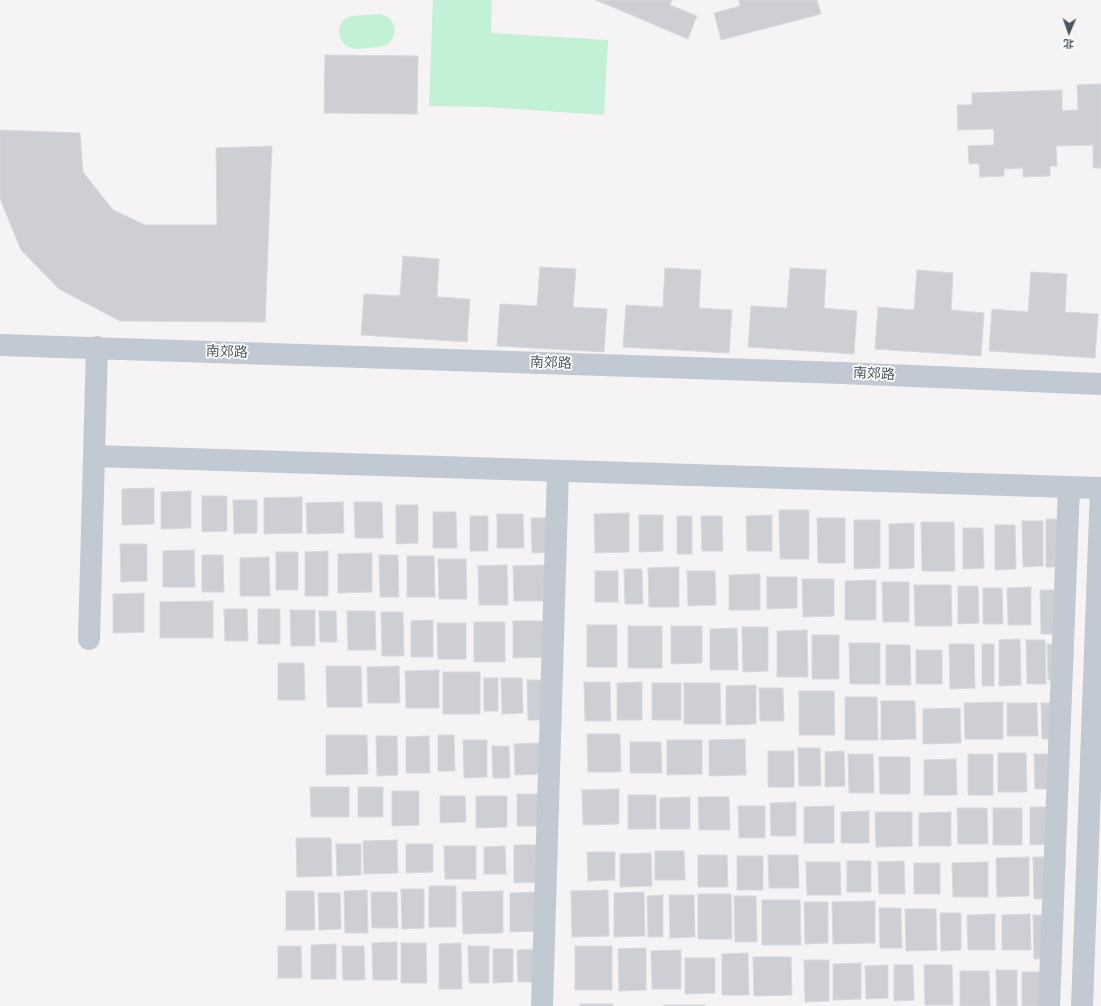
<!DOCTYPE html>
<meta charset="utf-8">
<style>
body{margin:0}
#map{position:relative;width:1101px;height:1006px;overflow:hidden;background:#f5f3f3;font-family:Mulish,"Noto Sans SC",sans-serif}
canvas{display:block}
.north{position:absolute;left:1049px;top:12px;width:40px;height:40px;-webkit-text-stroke:3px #fff;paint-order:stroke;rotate:182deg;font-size:11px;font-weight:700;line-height:16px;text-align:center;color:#4a5661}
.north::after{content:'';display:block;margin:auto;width:14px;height:18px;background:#4a5661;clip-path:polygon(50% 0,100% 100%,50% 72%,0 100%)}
</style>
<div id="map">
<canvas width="1101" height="1006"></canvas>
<div class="north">北</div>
</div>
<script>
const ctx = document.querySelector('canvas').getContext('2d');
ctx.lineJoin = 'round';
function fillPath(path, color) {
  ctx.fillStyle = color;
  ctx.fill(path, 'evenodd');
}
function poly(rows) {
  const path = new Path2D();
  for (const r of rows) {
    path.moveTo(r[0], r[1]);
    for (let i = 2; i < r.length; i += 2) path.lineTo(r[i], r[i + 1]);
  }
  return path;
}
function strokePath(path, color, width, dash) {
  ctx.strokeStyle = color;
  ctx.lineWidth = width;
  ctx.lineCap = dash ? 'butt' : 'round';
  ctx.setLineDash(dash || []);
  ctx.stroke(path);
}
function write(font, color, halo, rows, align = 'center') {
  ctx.font = font + ' Mulish,"Noto Sans SC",sans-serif';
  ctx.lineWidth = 3.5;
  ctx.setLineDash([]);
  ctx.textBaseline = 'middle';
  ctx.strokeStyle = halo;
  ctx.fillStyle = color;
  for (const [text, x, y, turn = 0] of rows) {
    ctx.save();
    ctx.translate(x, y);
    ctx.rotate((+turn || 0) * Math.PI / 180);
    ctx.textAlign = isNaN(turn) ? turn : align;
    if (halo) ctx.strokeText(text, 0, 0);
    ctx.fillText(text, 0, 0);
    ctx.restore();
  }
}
fillPath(poly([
 [433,0,492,0,491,33,608,40,604,115,488,107,429,106],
 [381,14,390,18,395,27,394,36,388,44,379,47,355,49,346,46,340,38,339,29,343,20,351,16]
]), '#c3f1d5');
const building = poly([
 [596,0,672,0,670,5,697,16,688,39,596,0],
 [739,0,817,0,821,14,721,40,714,13,740,6,739,0],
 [325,55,418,56,417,114,324,113,325,55],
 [1101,84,1101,168,1093,168,1093,145,1056,146,1057,166,1050,166,1050,176,1023,177,1023,168,1004,169,1004,176,980,177,979,163,969,164,968,146,994,145,994,129,958,130,957,105,972,105,972,93,1062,90,1062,111,1078,110,1077,85,1101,84],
 [0,130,80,133,83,172,113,210,145,225,217,225,216,148,272,146,265,322,120,321,59,289,21,250,2,204,0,197,0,130],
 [403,256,439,259,437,297,470,299,467,342,361,335,364,294,400,296,403,256],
 [540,267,576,269,573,307,607,309,604,352,497,346,500,304,537,306,540,267],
 [665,268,701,270,699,308,732,310,729,353,623,347,626,305,663,307,665,268],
 [790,268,826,270,824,308,857,311,854,354,748,347,751,306,787,308,790,268],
 [917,270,953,273,951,310,984,313,981,356,875,349,878,307,914,310,917,270],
 [1031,272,1067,274,1065,312,1098,314,1095,358,989,351,992,309,1028,312,1031,272],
 [154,488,154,524,122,525,122,489,154,488],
 [191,491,191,528,161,529,161,492,191,491],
 [202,496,227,496,227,531,202,532,202,496],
 [302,497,302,533,264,534,264,498,302,497],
 [233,500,257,500,257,533,234,534,233,500],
 [343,502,344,533,307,534,306,503,343,502],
 [354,502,382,502,383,538,355,538,354,502],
 [396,505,418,505,418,543,396,544,396,505],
 [779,510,809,510,809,559,780,559,779,510],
 [433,512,456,512,457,548,433,548,433,512],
 [629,513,629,552,595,553,594,514,629,513],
 [497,514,523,514,524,548,497,548,497,514],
 [639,515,663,515,663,551,639,552,639,515],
 [772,515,772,551,747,551,746,516,772,515],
 [470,516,488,516,488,551,470,551,470,516],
 [677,516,692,516,692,554,677,554,677,516],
 [701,516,722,516,723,551,702,551,701,516],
 [531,518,549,518,550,552,532,553,531,518],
 [817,518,845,518,845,563,818,563,817,518],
 [1046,519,1061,519,1062,567,1046,567,1046,519],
 [854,520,880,520,880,568,854,569,854,520],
 [1022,521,1043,521,1043,566,1023,567,1022,521],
 [921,522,954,522,955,571,922,571,921,522],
 [914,523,914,568,889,569,889,524,914,523],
 [995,525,1015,525,1016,569,995,570,995,525],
 [963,528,983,528,984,568,963,569,963,528],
 [120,544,147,544,147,581,121,582,120,544],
 [194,550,195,587,163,587,163,551,194,550],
 [328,551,328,596,305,596,305,552,328,551],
 [276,552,298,552,298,590,276,590,276,552],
 [372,553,372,592,338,593,338,554,372,553],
 [202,555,223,555,224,592,202,592,202,555],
 [379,555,398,555,399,597,380,597,379,555],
 [407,556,434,556,435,597,407,597,407,556],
 [269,557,270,596,240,596,240,558,269,557],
 [438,559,466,559,467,599,439,599,438,559],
 [507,565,508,605,479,605,478,566,507,565],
 [547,565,547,601,514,601,513,566,547,565],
 [679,567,679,607,649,607,648,568,679,567],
 [624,569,642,569,643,604,625,604,624,569],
 [595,571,618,571,618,602,595,602,595,571],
 [687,571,715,571,716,605,688,606,687,571],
 [760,574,760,610,729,610,729,575,760,574],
 [767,577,797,577,797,608,767,609,767,577],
 [802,579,834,579,834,616,803,617,802,579],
 [876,580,876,620,845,620,845,581,876,580],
 [882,582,909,582,909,622,883,622,882,582],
 [914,585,951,585,952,626,915,626,914,585],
 [958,586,978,586,979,623,958,624,958,586],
 [1031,587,1031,625,1008,625,1007,588,1031,587],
 [983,588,1002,588,1003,624,983,624,983,588],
 [1040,590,1059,590,1059,634,1041,634,1040,590],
 [144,593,144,632,113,633,113,594,144,593],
 [213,601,213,638,160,638,160,602,213,601],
 [224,609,247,609,248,641,225,641,224,609],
 [258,609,280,609,280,644,258,644,258,609],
 [290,610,315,610,315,646,291,646,290,610],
 [319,611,336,611,337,642,320,642,319,611],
 [347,611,375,611,376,650,348,650,347,611],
 [381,612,403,612,404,656,382,656,381,612],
 [433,620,433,657,411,657,411,621,433,620],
 [513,621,547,621,547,657,513,658,513,621],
 [474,622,505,622,505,662,474,662,474,622],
 [437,623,466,623,466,659,438,659,437,623],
 [587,625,617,625,617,667,587,667,587,625],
 [628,626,662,626,662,668,628,668,628,626],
 [671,626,702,626,702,663,671,664,671,626],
 [742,627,768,627,768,671,743,672,742,627],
 [737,628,738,670,710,670,710,629,737,628],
 [807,630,808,677,777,677,777,631,807,630],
 [812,635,839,635,839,679,812,679,812,635],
 [1020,639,1021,685,999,686,999,640,1020,639],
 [1026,640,1045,640,1046,684,1027,684,1026,640],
 [849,643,880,643,880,684,850,684,849,643],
 [949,644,974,644,975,688,950,689,949,644],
 [982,644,994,644,994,686,982,686,982,644],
 [1047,644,1058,644,1059,680,1048,680,1047,644],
 [886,645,910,645,911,685,886,685,886,645],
 [916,650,942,650,942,684,916,684,916,650],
 [278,663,304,663,305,700,278,700,278,663],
 [326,666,361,666,362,707,327,707,326,666],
 [399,666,400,703,368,703,367,667,399,666],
 [439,670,439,708,406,708,405,671,439,670],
 [443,672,480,672,480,714,443,714,443,672],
 [484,678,498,678,498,711,484,711,484,678],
 [501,678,522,678,523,713,502,714,501,678],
 [527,680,548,680,549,720,528,720,527,680],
 [584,682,610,682,611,721,585,721,584,682],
 [642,682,642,720,617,720,617,683,642,682],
 [652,683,681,683,681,720,652,720,652,683],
 [684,683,720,683,721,724,684,724,684,683],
 [756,685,756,724,726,725,726,686,756,685],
 [759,688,783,688,784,721,760,721,759,688],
 [799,691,834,691,835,735,799,735,799,691],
 [845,697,877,697,878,740,845,740,845,697],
 [881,701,915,701,916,739,881,740,881,701],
 [1003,702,1003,739,965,739,964,703,1003,702],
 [1007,703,1037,703,1038,736,1007,736,1007,703],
 [1041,703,1054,703,1055,739,1042,739,1041,703],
 [960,708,961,743,923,744,923,709,960,708],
 [587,734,620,734,621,772,588,772,587,734],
 [326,735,367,735,368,774,326,775,326,735],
 [438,735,454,735,455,771,438,771,438,735],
 [376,736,397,736,398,775,377,776,376,736],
 [429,736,430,773,406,773,406,737,429,736],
 [745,739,746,775,709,776,709,740,745,739],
 [463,740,487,740,487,777,464,778,463,740],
 [667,740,702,740,702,774,667,775,667,740],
 [630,742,661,742,662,773,630,773,630,742],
 [543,743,544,774,515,775,514,744,543,743],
 [492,746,509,746,510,778,493,778,492,746],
 [798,748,820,748,821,786,799,786,798,748],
 [768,751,794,751,794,787,768,787,768,751],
 [844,751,845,786,825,787,825,752,844,751],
 [998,753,1026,753,1027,792,998,792,998,753],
 [848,754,873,754,874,793,849,793,848,754],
 [968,754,993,754,993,795,968,795,968,754],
 [1034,754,1055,754,1055,789,1035,789,1034,754],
 [879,757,910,757,910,794,880,794,879,757],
 [956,759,957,795,924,795,924,760,956,759],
 [310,787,349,787,349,817,311,817,310,787],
 [358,787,383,787,383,817,358,817,358,787],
 [619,789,619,824,583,825,582,790,619,789],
 [392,791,419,791,419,825,392,826,392,791],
 [517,794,540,794,540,826,517,826,517,794],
 [628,795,656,795,656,829,628,829,628,795],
 [440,796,465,796,466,822,440,823,440,796],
 [476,796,507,796,507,827,476,828,476,796],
 [690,797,690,829,660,829,660,798,690,797],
 [698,797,729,797,730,830,699,830,698,797],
 [796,802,796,836,771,836,770,803,796,802],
 [738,806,765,806,765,838,739,838,738,806],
 [834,806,834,843,804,843,804,807,834,806],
 [1030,807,1051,807,1051,844,1030,845,1030,807],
 [957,808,987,808,988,844,958,844,957,808],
 [993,808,1022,808,1022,845,993,845,993,808],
 [869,811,869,843,841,843,841,812,869,811],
 [875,812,912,812,912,846,876,847,875,812],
 [951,812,951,846,919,846,919,813,951,812],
 [296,838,331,838,332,876,297,877,296,838],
 [397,840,398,873,364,874,363,841,397,840],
 [336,844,361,844,361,875,337,876,336,844],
 [406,844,433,844,433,872,406,873,406,844],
 [514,845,543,845,544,882,514,883,514,845],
 [444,846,476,846,476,879,445,879,444,846],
 [505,846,506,874,484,874,484,847,505,846],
 [655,851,684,851,685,880,655,880,655,851],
 [587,852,615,852,615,880,588,881,587,852],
 [651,853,652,886,620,887,620,854,651,853],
 [698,855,727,855,728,887,698,887,698,855],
 [768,855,798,855,799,888,769,888,768,855],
 [737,856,763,856,763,890,737,890,737,856],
 [1029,857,1029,896,997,897,996,858,1029,857],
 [1033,857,1050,857,1050,899,1034,899,1033,857],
 [847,861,871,861,871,892,847,892,847,861],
 [904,861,905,894,879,894,878,862,904,861],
 [806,862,840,862,841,895,807,895,806,862],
 [988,862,988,897,953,897,952,863,988,862],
 [914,863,940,863,940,894,914,894,914,863],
 [429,886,456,886,456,927,429,927,429,886],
 [401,889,424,889,424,928,402,929,401,889],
 [367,890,368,933,345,933,344,891,367,890],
 [608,890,609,936,572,937,571,891,608,890],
 [286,891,314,891,315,930,286,930,286,891],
 [503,891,503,933,463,934,462,892,503,891],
 [371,892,397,892,398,928,372,928,371,892],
 [541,892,541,931,510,932,510,893,541,892],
 [644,892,645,936,614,937,614,893,644,892],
 [318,893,340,893,341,929,319,930,318,893],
 [698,894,731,894,732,939,698,939,698,894],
 [663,895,663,937,648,937,647,896,663,895],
 [669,895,694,895,695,937,670,938,669,895],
 [734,896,756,896,757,942,735,942,734,896],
 [762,900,800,900,801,945,762,945,762,900],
 [875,901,875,943,833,944,832,902,875,901],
 [804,902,828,902,828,943,805,944,804,902],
 [879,908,901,908,902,948,880,948,879,908],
 [905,909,936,909,937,950,906,951,905,909],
 [940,913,961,913,961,950,941,951,940,913],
 [995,914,995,950,968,950,967,915,995,914],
 [1030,914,1031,950,1002,950,1002,915,1030,914],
 [1033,915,1048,915,1049,959,1034,959,1033,915],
 [397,942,397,980,373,980,372,943,397,942],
 [401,943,426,943,427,983,401,983,401,943],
 [461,943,462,989,439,989,439,944,461,943],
 [336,944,336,979,311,979,311,945,336,944],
 [278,946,301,946,302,978,278,978,278,946],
 [342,946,364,946,365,980,343,980,342,946],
 [468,946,489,946,489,983,469,983,468,946],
 [575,946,612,946,612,990,575,990,575,946],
 [646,948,646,990,619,991,618,949,646,948],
 [493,949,513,949,513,982,493,983,493,949],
 [535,949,535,982,518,982,517,950,535,949],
 [681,950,681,989,652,989,651,951,681,950],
 [748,953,749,995,722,995,722,954,748,953],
 [753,957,791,957,792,995,754,996,753,957],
 [685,958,715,958,715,993,685,994,685,958],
 [804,960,829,960,829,1001,805,1002,804,960],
 [861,963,861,999,833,1000,833,964,861,963],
 [888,965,888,998,866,999,865,966,888,965],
 [894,965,913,965,914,1000,894,1001,894,965],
 [924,965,952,965,953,1005,925,1005,924,965],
 [996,970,1017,970,1017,1006,997,1006,996,970],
 [960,971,989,971,990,1006,960,1006,960,971],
 [1022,972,1043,972,1044,1006,1022,1006,1022,972],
 [580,1004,613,1004,613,1006,580,1006,580,1004],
 [664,1005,705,1005,705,1006,664,1006,664,1005]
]);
fillPath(building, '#cdcfd5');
strokePath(building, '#d7d9de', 1);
strokePath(poly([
 [0,345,842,373,1101,384],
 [95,456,1101,488],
 [89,639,97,347],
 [542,1006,558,471],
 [1049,1006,1069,487],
 [1082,1006,1101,488]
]), '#c1cad2', 22);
write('14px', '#4a5661', '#fff', [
 ["南郊路",227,352,2],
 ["南郊路",551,363,2],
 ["南郊路",874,374,3]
]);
</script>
